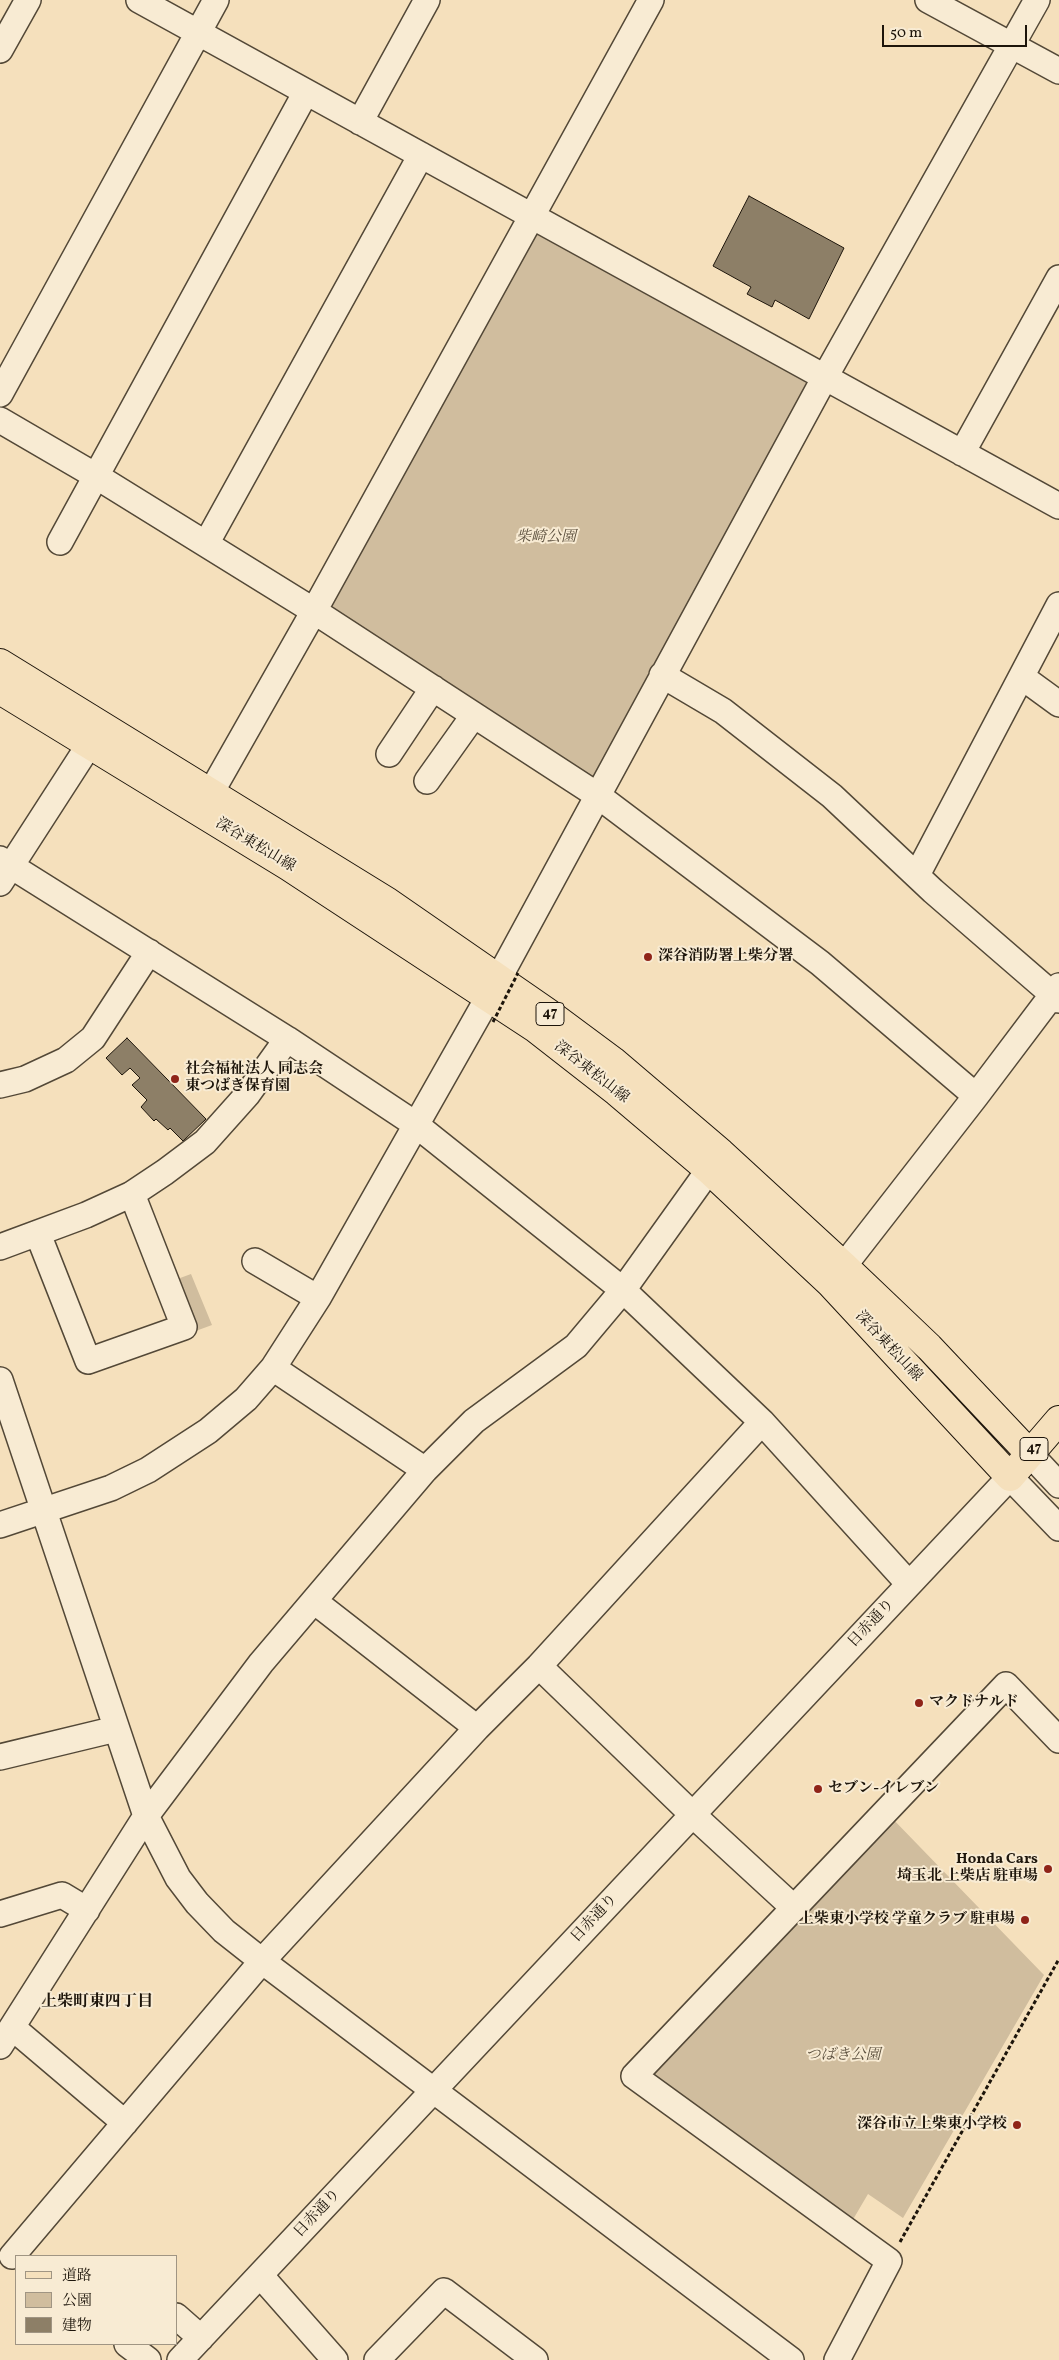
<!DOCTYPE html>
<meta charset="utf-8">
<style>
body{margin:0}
#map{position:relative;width:1059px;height:2360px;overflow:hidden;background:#f5e0bc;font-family:Vollkorn,"Noto Serif JP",serif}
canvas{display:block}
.legend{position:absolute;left:15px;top:2255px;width:162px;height:90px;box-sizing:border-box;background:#f8ebd3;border:1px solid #a09583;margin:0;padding:6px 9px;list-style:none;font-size:15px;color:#1d150b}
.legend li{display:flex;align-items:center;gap:10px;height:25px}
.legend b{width:25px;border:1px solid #a09583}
.scale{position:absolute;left:882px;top:25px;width:145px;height:22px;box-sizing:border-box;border:2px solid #1d150b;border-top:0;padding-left:6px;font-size:15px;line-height:18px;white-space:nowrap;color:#1d150b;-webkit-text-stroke:4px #f8ebd3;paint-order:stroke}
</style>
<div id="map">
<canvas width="1059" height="2360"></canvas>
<ul class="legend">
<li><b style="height:6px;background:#f5e0bc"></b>道路</li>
<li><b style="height:14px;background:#d0bd9e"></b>公園</li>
<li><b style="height:14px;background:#8d7f67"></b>建物</li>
</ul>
<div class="scale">50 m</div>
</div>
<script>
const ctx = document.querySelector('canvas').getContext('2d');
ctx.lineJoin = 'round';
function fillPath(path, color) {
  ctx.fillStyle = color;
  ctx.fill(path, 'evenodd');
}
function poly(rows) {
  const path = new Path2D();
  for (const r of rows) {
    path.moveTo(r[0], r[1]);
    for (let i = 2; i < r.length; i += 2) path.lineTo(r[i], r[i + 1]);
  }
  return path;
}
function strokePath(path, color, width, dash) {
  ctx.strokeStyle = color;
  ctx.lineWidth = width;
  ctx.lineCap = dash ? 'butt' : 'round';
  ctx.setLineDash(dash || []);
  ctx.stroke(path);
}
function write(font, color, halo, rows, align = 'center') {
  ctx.font = font + ' Vollkorn,"Noto Serif JP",serif';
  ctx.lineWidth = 4;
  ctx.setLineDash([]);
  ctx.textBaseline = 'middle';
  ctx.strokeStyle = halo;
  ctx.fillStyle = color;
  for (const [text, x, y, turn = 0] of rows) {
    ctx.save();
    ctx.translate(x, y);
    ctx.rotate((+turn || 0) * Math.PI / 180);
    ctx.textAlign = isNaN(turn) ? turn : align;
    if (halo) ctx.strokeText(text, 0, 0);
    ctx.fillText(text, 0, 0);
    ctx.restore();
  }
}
fillPath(poly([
 [531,216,825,377,597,795,314,611],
 [191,1274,212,1325,193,1332,172,1281],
 [888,1814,1044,1975,903,2218,868,2194,848,2228,640,2075]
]), '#d0bd9e');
const building = poly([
 [749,196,844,248,809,319,775,300,772,307,747,294,751,287,713,266,749,196],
 [127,1038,206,1119,183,1141,170,1128,168,1130,156,1119,154,1121,141,1107,147,1100,132,1085,140,1078,130,1068,122,1075,106,1058,127,1038]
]);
fillPath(building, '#8d7f67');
strokePath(building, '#1d150b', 1);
const minor = poly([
 [139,0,1059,506],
 [928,0,1059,71],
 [0,50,28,0],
 [360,122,427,0],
 [0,394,216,0],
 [0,420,96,476,314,611,597,795,820,963,976,1096],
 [962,453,1059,278],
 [60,542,306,92],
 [206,544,421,155],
 [662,675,723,711,832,796,933,891,1059,1000],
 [1022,677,1059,704],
 [389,754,433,688],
 [427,781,474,715],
 [201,810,314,611,651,0],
 [0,859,287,1039,415,1124,623,1290,762,1422,909,1584],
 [917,875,1059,605],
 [0,883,100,728],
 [0,1085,25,1079,66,1060,93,1038,149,952],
 [38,1234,88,1361,184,1327,132,1194],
 [0,1247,86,1215,132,1194,165,1172,205,1142,247,1095,287,1039],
 [255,1261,318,1298],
 [832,1281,976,1096,1059,986],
 [273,1368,425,1470],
 [0,1380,146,1816,178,1878,197,1903,224,1931,262,1961,791,2360],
 [1030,1454,1059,1485],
 [0,1525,111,1488,148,1470,208,1431,246,1399,273,1368,318,1298,488,998,825,377,1037,0],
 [314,1601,477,1728],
 [539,1666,693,1815,794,1908],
 [0,1757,116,1729],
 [0,1914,62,1895,87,1910],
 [13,2028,125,2123],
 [0,2046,146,1816,261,1663,425,1470,474,1421,576,1346,623,1290,721,1153],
 [12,2256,262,1961,477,1728,539,1666,762,1422],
 [260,2275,335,2360],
 [176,2316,201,2338],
 [127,2344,148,2360],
 [180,2360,1010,1477,1059,1528],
 [377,2360,444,2291,535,2360],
 [837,2360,889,2261,634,2076,1006,1685,1059,1740]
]);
const major = poly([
 [0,663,388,902,547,1012,613,1061,721,1153,844,1266,929,1347,1030,1454],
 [0,690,288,866,535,1028,617,1092,709,1170,830,1283,1010,1477,1059,1420]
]);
strokePath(minor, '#534837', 28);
strokePath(major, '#1d150b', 30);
strokePath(poly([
 [900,2242,1059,1959]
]), '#1d150b', 3, [4, 2.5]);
strokePath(minor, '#f8ebd3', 25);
strokePath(major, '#f5e0bc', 28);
strokePath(poly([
 [493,1022,518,973]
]), '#1d150b', 3, [4, 2.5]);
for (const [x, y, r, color] of [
 [648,957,5,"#8f2418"],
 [175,1079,5,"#8f2418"],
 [919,1703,5,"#8f2418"],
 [818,1789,5,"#8f2418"],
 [1048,1869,5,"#8f2418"],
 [1025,1920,5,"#8f2418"],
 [1017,2125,5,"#8f2418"]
]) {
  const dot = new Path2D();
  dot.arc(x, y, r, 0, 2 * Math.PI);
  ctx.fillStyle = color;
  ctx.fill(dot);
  strokePath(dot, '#f8ebd3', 2);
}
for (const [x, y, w] of [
 [550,1014,28],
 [1034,1449,28]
]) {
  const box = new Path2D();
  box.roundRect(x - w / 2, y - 11.5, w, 23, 4);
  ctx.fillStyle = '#f8ebd3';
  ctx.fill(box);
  strokePath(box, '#1d150b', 1);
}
write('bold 14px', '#1d150b', null, [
 ["47",550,1014],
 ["47",1034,1449]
]);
write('italic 15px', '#5c503e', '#f8ebd3', [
 ["柴崎公園",546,538],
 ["つばき公園",843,2056]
]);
write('15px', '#1d150b', '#f8ebd3', [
 ["深谷東松山線",255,846,31],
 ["深谷東松山線",591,1073,38],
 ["深谷東松山線",888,1347,47],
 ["日赤通り",872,1624,-47],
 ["日赤通り",595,1919,-47],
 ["日赤通り",318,2214,-47]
]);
write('bold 15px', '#1d150b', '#f8ebd3', [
 ["深谷消防署上柴分署",658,957],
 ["社会福祉法人 同志会",185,1070],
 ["東つばき保育園",185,1087],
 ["マクドナルド",929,1703],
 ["セブン-イレブン",828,1789],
 ["Honda Cars",1038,1860,"right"],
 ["埼玉北 上柴店 駐車場",1038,1877,"right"],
 ["上柴東小学校 学童クラブ 駐車場",1015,1920,"right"],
 ["深谷市立上柴東小学校",1007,2125,"right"]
], 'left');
write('bold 16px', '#1d150b', '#f8ebd3', [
 ["上柴町東四丁目",97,2003]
]);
</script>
